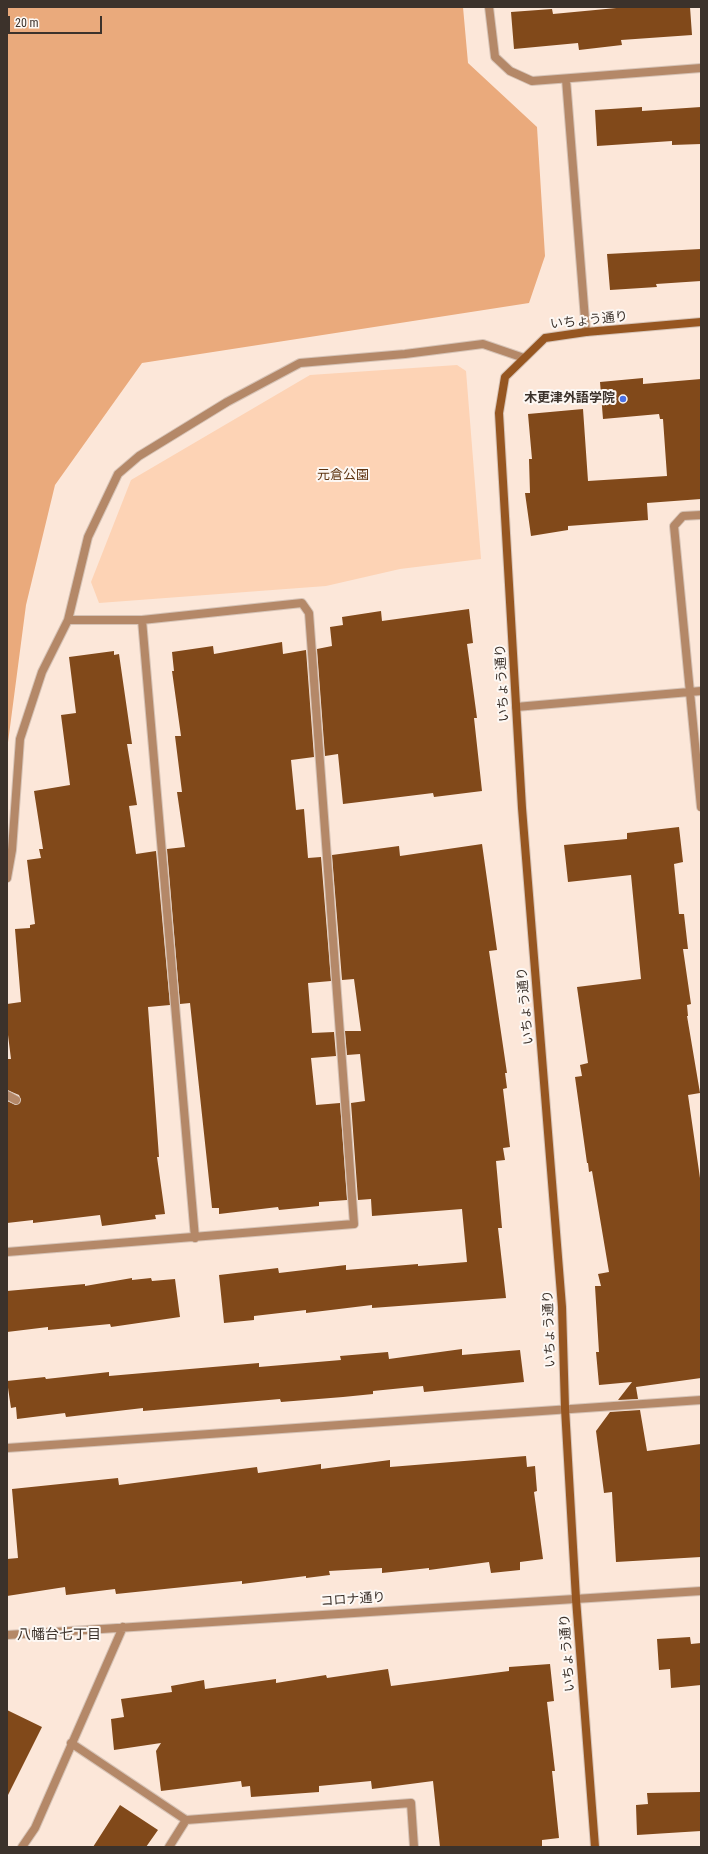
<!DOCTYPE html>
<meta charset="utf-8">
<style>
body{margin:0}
#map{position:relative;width:708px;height:1854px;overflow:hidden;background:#fce7d9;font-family:"Roboto Condensed",sans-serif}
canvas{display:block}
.frame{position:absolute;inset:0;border:8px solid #3c322b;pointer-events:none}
.scale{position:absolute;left:8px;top:16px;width:94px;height:18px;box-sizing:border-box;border:2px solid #3c322b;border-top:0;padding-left:5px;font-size:12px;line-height:14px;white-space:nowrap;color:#3c322b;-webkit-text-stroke:3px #fdf8f4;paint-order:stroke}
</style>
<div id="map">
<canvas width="708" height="1854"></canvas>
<div class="frame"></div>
<div class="scale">20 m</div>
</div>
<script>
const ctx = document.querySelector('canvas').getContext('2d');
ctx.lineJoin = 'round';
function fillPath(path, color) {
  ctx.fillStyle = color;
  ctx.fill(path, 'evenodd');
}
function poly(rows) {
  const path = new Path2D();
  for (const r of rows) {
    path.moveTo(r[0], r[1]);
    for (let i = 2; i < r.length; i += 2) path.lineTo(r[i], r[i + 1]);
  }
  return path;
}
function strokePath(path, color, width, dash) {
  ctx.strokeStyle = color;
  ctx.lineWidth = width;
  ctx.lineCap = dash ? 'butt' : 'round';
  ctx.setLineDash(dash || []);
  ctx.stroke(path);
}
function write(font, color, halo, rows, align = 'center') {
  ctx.font = font + ' "Roboto Condensed","Noto Sans JP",sans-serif';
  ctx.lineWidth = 4;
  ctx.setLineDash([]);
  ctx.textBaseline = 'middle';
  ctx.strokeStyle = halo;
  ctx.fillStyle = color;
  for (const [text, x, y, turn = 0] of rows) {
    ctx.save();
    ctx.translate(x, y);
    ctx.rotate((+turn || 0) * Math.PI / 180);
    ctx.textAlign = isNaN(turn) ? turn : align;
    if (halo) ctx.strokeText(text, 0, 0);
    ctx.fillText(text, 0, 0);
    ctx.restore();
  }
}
fillPath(poly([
 [457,365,466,371,481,559,400,569,326,586,99,603,91,582,131,480,310,375]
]), '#fdd3b5');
fillPath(poly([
 [7,7,463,7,468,63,537,127,545,256,529,303,142,363,55,485,26,605,7,750]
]), '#eaaa7c');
fillPath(poly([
 [627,7,690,7,692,35,621,40,622,45,579,50,578,43,514,49,511,12,552,9,553,14],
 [642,107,642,111,701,107,701,144,672,145,672,141,597,146,595,110],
 [701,249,701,281,656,284,657,287,610,290,607,254],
 [643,378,643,384,701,379,701,499,647,503,648,520,568,526,568,530,531,536,525,493,530,493,529,459,532,459,528,414,583,409,588,481,667,476,663,419,660,419,659,414,603,419,600,382],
 [469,609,473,643,467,644,477,718,474,718,482,791,434,797,433,793,343,804,338,754,325,756,317,649,332,646,330,627,343,625,342,617,381,611,382,621],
 [282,642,283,654,306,650,314,757,291,760,296,810,304,809,308,858,321,857,331,981,308,983,312,1033,334,1032,336,1056,311,1058,316,1105,340,1103,347,1200,319,1202,319,1206,279,1210,278,1207,219,1214,219,1208,212,1208,190,1003,180,1004,167,849,185,847,177,792,182,792,175,736,181,736,172,671,174,671,172,652,213,646,214,654],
 [114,651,114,655,119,654,132,744,127,744,137,805,129,806,136,854,156,851,170,1005,148,1007,159,1157,157,1157,165,1214,155,1215,156,1219,102,1226,100,1215,33,1223,33,1220,7,1223,7,1101,16,1105,21,1100,19,1095,7,1090,7,1059,11,1059,7,1027,7,1004,21,1002,15,929,30,928,30,925,35,924,27,860,41,858,39,849,43,849,34,791,70,785,61,715,76,713,69,657],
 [679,827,683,862,674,864,679,914,684,914,688,949,683,949,691,1004,687,1005,688,1016,687,1016,700,1093,688,1095,701,1185,701,1378,636,1387,638,1399,618,1400,632,1382,599,1385,596,1352,599,1352,595,1286,601,1286,598,1274,609,1272,592,1171,589,1172,588,1163,587,1163,575,1077,582,1076,580,1065,588,1063,577,987,641,979,631,875,568,882,564,845,627,839,627,833],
 [482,844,497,950,489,951,507,1073,505,1073,507,1088,503,1089,510,1147,503,1148,505,1160,496,1161,502,1228,498,1228,506,1298,372,1308,372,1305,306,1313,306,1310,254,1316,254,1320,224,1323,219,1275,278,1268,279,1273,346,1265,346,1270,418,1264,418,1266,467,1262,462,1209,372,1216,371,1199,358,1200,351,1103,365,1101,360,1054,347,1055,345,1031,361,1031,354,979,342,980,332,855,399,846,400,856],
 [132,1278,132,1280,151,1278,152,1281,175,1279,180,1317,111,1327,110,1324,48,1330,48,1327,7,1332,7,1291,85,1284,85,1286],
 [462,1349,462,1355,520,1350,524,1382,424,1392,423,1386,373,1391,373,1394,343,1397,281,1402,280,1399,143,1411,143,1408,66,1417,65,1413,17,1419,16,1407,11,1408,7,1381,45,1377,46,1379,109,1372,109,1376,259,1363,259,1367,341,1360,340,1356,388,1352,389,1359],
 [640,1410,647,1451,701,1444,701,1557,616,1562,612,1492,604,1493,596,1431,610,1412],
 [526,1456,527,1467,535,1466,537,1491,534,1492,543,1559,520,1562,520,1570,491,1573,489,1562,429,1570,429,1568,382,1573,382,1568,329,1571,330,1575,306,1578,306,1576,242,1584,242,1581,116,1594,115,1589,66,1595,65,1587,7,1596,7,1559,18,1558,12,1489,118,1478,119,1485,257,1467,258,1473,321,1464,321,1469,390,1460,390,1467],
 [690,1637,691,1644,701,1643,701,1685,671,1688,670,1669,659,1670,657,1639],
 [550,1664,554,1701,547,1702,555,1771,552,1771,559,1838,542,1840,542,1847,440,1847,433,1781,372,1789,371,1781,319,1786,319,1792,251,1797,250,1786,242,1787,241,1781,161,1791,156,1751,161,1743,114,1750,111,1719,124,1717,121,1699,172,1692,171,1686,204,1680,205,1689,276,1679,276,1683,326,1675,327,1678,388,1669,391,1686,509,1671,509,1667],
 [7,1710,42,1727,7,1797],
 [701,1792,701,1831,637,1835,636,1805,648,1804,647,1793],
 [120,1805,158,1830,146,1847,93,1847]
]), '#81491a');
const street = poly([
 [489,7,495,57,510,71,532,81,701,68],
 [566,79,586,332],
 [701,515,683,516,674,526,701,807],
 [142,620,195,1238],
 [516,707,701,691],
 [7,878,12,850,20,739,42,672,68,620,88,537,118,474,139,456,227,402,300,363,405,354,483,344,524,358],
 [7,1095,16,1100],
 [7,1252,354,1224,309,613,302,603,142,620,68,620],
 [7,1448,701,1400],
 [7,1635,701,1591],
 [71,1743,186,1820,411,1803,414,1847],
 [22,1847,35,1828,123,1627],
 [169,1847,186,1820]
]);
const secondary = poly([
 [595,1847,576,1599,565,1408,562,1307,522,808,499,413,505,377,545,338,586,332,701,322]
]);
strokePath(street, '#d6c3b6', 10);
strokePath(secondary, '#d6c3b6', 10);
strokePath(street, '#b48868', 8);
strokePath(secondary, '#965621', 8);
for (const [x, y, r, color] of [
 [623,399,4,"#4b71e5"]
]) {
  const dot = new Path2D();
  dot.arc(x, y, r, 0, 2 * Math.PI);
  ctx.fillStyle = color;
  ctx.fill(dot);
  strokePath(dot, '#fdf8f4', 1.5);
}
write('13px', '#3c322b', '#fdf8f4', [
 ["いちょう通り",589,321,-6],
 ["いちょう通り",503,683,-93],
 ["いちょう通り",526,1006,-95],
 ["いちょう通り",550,1329,-92],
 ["コロナ通り",353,1600,-4],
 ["いちょう通り",568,1653,-94]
]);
write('bold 13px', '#3c322b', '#fdf8f4', [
 ["木更津外語学院",615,399]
], 'right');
write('13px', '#5e3411', '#fdf8f4', [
 ["元倉公園",343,476]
]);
write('14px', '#3c322b', '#fdf8f4', [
 ["八幡台七丁目",59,1635]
]);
</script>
